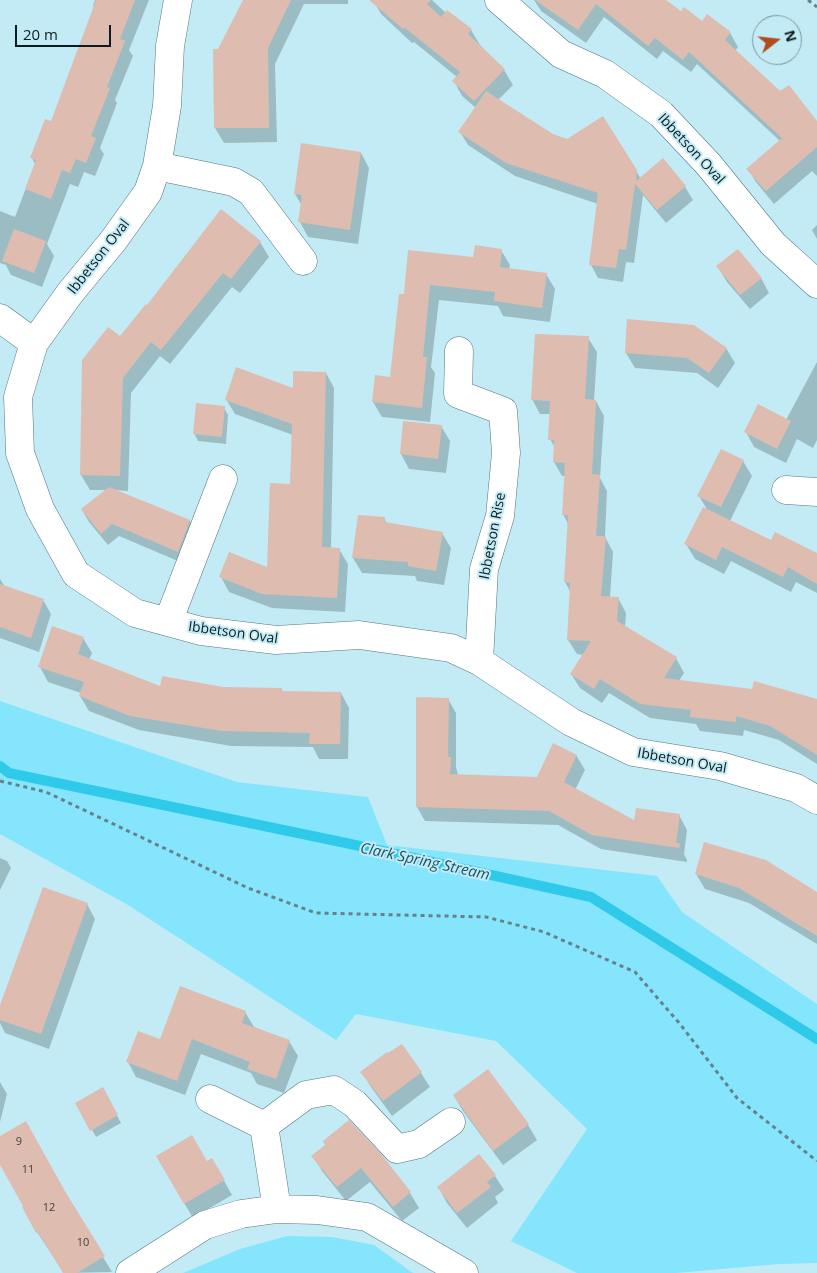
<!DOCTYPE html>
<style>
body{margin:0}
#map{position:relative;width:817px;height:1273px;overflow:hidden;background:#c3ebf5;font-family:"Open Sans",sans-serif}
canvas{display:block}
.north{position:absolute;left:752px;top:15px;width:50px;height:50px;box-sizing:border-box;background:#c3ebf5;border:1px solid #7a989f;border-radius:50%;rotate:74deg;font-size:14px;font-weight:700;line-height:20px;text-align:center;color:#0c1b1f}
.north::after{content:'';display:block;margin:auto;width:18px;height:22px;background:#b14c1f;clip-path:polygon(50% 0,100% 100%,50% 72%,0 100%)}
.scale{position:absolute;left:15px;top:25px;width:96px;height:22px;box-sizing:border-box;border:2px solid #0c1b1f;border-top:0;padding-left:6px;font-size:15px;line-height:18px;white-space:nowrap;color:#0c1b1f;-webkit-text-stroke:4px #c3ebf5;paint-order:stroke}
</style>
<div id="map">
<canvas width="817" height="1273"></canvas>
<div class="north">N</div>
<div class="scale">20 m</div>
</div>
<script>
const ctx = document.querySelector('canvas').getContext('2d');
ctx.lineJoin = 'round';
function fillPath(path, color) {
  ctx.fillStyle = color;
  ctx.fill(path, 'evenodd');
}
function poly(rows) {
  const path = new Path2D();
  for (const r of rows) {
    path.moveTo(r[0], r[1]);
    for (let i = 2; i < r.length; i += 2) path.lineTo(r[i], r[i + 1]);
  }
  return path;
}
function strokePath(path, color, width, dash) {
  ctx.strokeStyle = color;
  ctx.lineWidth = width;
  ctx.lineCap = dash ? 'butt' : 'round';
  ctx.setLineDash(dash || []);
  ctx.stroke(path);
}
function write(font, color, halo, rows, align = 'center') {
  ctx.font = font + ' "Open Sans",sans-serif';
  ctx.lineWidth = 4;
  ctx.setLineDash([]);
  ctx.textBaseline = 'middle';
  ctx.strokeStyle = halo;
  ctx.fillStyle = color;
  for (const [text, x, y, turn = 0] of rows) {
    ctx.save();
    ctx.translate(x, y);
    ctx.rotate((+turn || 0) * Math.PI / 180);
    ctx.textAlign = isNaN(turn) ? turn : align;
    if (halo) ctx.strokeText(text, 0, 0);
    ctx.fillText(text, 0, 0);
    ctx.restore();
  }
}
fillPath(poly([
 [0,701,237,782,368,797,387,845,657,876,682,912,817,1004,817,1263,779,1264,676,1273,577,1273,511,1241,587,1129,496,1041,356,1014,336,1040,128,905,0,834],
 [287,1236,332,1237,374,1245,413,1273,183,1273,240,1249]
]), '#85e5fd');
fillPath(poly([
 [95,0,149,0,129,50,133,56,115,100,117,103,100,148,104,154,95,176,84,172,78,187,70,184,47,244,54,256,42,287,11,275,6,265,0,263,0,211,15,217,35,164,32,158,52,123,94,8,93,6],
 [244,0,348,0,348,4,304,4,275,64,277,142,224,143,215,128,219,50],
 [373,0,432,0,446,13,447,11,471,30,480,45,504,70,513,85,498,100,552,135,636,171,641,179,685,187,693,200,666,223,643,195,634,263,626,262,623,282,598,278,591,265,598,204,515,176,468,145,460,132,476,108,462,96,454,81,457,77,414,42,412,43,381,14],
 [534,0,664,0,681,13,702,23,708,16,730,33,738,47,735,51,817,124,817,176,812,171,774,204,756,182,748,169,780,141,697,64,691,72,663,51,657,59,604,17,586,43,541,11],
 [361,153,369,168,358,244,308,237,300,222,302,206,295,194],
 [221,210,260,242,269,257,240,293,232,287,170,364,160,356,131,393,128,491,115,490,190,521,197,533,185,564,119,536,108,545,89,522,82,510,107,490,90,490,81,475,120,338,147,306],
 [817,225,817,239,812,230],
 [501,250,510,265,509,269,546,274,555,289,550,322,503,316,498,306,439,300,431,367,435,373,430,422,382,417,373,402,391,378,405,295,474,258],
 [718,267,761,278,769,293,750,309,727,282],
 [588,338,597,352,594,401,596,401,604,416,600,478,607,491,605,537,613,552,610,598,618,598,626,613,625,627,676,658,684,673,679,681,817,703,817,764,779,740,744,730,743,736,700,731,696,724,650,718,609,693,602,703,580,688,571,674,584,655,577,654,568,640,571,593,565,582,568,524,563,514,565,476,562,476,554,462,555,448,550,439,551,414,540,414,532,399],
 [726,348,735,363,718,388,697,373,635,368,626,353],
 [817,362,817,440,813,448,797,439,786,463,754,447,746,432,786,420],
 [326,373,334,388,331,549,339,549,348,564,345,612,272,608,229,592,221,577,268,569,291,485,293,435,235,414,226,399,294,390],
 [224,408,228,415,226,444,198,441,194,433],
 [441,426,450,441,446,473,409,469,401,454],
 [743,461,752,476,730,521,771,541,817,555,817,593,796,582,791,592,731,561,724,574,695,559,686,544,708,511,699,496],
 [384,519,387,523,442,533,451,548,444,585,417,581,415,576,362,573,353,558],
 [0,579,5,587,43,600,51,614,39,652,0,638],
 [83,638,92,653,89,660,161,688,281,689,283,692,341,693,349,708,348,759,319,759,313,747,231,746,139,730,89,711,80,696,81,693,48,682,40,667],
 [417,698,448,699,456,713,456,767,458,775,538,778,576,755,585,770,575,790,635,822,679,815,687,830,684,854,687,860,687,862,601,849,558,825,425,821,417,807],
 [0,858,7,861,11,868,0,890],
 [696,874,817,893,817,944,749,903,705,889],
 [87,904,95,919,49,1049,5,1033,0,1023,0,1009],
 [245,1012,254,1027,289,1041,298,1056,284,1093,257,1084,251,1073,201,1054,185,1095,136,1077,128,1062],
 [401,1045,421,1073,430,1087,392,1116,371,1087,362,1072],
 [488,1071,528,1125,537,1140,503,1165,463,1111,454,1096],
 [0,1082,7,1094,0,1122],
 [103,1089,121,1123,96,1137,77,1103],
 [0,1137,68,1199,112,1272,64,1273,37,1232,25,1206,0,1162],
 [327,1145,410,1193,419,1208,402,1221,370,1182,346,1201,322,1171,313,1156],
 [157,1157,207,1162,212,1159,232,1195,193,1218],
 [495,1176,504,1190,495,1197,498,1203,467,1228,447,1203,439,1188]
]), '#0003');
strokePath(poly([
 [0,766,9,773,346,843,591,897,817,1039]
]), '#2fcaea', 10);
fillPath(poly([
 [96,0,135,0,120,39,125,41,107,87,110,88,91,136,96,138,86,163,76,159,70,173,62,170,51,199,25,189,36,160,30,158,45,119,51,121],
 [243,0,291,0,268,48,269,128,214,128,213,49,218,49],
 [369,0,431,0,427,4,441,17,447,10,472,29,468,34,505,69,474,101,452,81,460,72,405,28,403,29],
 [535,0,666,0,681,11,684,7,702,21,707,14,731,32,725,40,780,91,789,85,817,121,817,147,766,191,746,169,782,138,689,52,683,60,655,38,648,46,596,4,578,30],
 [486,91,553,134,567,139,603,116,637,170,636,181,663,158,686,186,657,210,635,184,626,250,619,249,616,268,589,265,598,193,506,163,458,132],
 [301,143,361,152,350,230,298,222,302,195,294,194],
 [221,209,261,241,231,279,223,273,161,350,151,342,123,378,120,476,80,475,82,360,108,327,120,336,146,304,147,305],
 [14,229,46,241,34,273,2,261],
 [475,245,502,249,500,267,547,273,542,308,494,301,495,292,430,285,423,357,427,357,422,408,372,402,375,375,390,377,399,294,404,294,408,250,473,257],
 [738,249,762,278,740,295,716,266],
 [627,319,694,325,727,348,709,373,687,358,625,353],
 [535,334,589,336,585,399,596,400,592,474,600,475,596,536,606,536,601,596,619,597,617,621,677,657,664,678,752,689,754,681,817,699,817,755,770,726,736,716,736,722,690,717,691,710,640,704,600,679,594,689,570,674,591,641,567,640,570,583,564,582,568,515,562,515,565,463,553,462,554,440,548,440,550,401,531,400],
 [236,367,293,388,293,371,326,372,322,547,340,548,337,598,262,594,219,577,229,552,267,567,270,483,290,484,292,424,225,400],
 [196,403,225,406,222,437,193,434],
 [758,404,791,421,777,449,744,432],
 [403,421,442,425,438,459,400,454],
 [721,449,744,460,721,507,697,496],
 [109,487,190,520,178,552,112,524,101,534,81,509],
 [703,507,771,540,775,532,817,553,817,584,788,567,783,577,722,547,716,560,684,544],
 [358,515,385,517,385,522,443,532,436,571,408,566,408,562,352,558],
 [0,584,44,599,31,638,0,627],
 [52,626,84,637,78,654,160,686,162,676,223,687,282,688,282,691,341,692,340,744,309,744,310,733,222,731,130,716,79,696,84,682,38,667],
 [416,697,449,698,448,757,451,757,450,774,537,777,553,743,577,755,564,782,634,820,636,808,680,814,676,842,680,844,679,848,592,835,549,811,416,807],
 [704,842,766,860,817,892,817,936,739,888,695,874],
 [43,887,88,903,41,1034,0,1020,0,1005],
 [180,986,246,1011,242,1023,290,1040,276,1079,247,1069,250,1062,192,1039,177,1081,126,1062,138,1031,160,1039],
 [402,1044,422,1072,383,1101,360,1072,387,1052,388,1053],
 [488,1069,529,1124,493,1151,453,1095],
 [103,1087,118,1115,90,1131,75,1103],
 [349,1120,381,1154,411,1192,393,1207,361,1168,337,1187,311,1156,325,1145,323,1141],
 [26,1121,66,1193,105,1256,77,1273,63,1273,38,1232,36,1233,22,1207,23,1206,0,1165,0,1136],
 [192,1135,207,1161,212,1158,225,1180,184,1204,156,1156],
 [479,1154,496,1175,487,1182,491,1187,457,1213,437,1187]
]), '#debcaf');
const street = poly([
 [178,0,170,46,167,106,157,166,148,192,113,241,70,293,34,343,18,397,20,453,40,509,76,574,135,613,201,631,276,640,359,635,451,648,479,661,571,722,633,752,720,766,796,788,817,800],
 [499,0,561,54,605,74,661,114,709,165,773,244,817,284],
 [157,166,234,182,251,192,303,261],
 [0,318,34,343],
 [459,351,458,394,503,411,506,453,500,516,484,569,479,661],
 [786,490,817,492],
 [168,622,223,479],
 [210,1099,264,1126],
 [277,1209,264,1126,306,1095,334,1090,355,1104,397,1149,419,1144,451,1122],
 [130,1273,205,1225,241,1214,277,1209,317,1210,367,1217,464,1273]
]);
strokePath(street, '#527680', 29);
strokePath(poly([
 [808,0,817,7],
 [0,781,46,792,248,888,316,913,486,917,544,932,635,972,680,1024,737,1098,817,1161]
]), '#668188', 3, [4, 4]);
strokePath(street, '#fff', 28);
write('11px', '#404343', null, [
 ["9",19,1142],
 ["11",28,1170],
 ["12",49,1208],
 ["10",83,1243]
]);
write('14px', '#0c1b1f', '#c3ebf5', [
 ["Ibbetson Oval",691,149,47],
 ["Ibbetson Oval",99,257,-52],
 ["Ibbetson Rise",493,536,-79],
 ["Ibbetson Oval",233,633,8],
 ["Ibbetson Oval",682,761,10]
]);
write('italic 15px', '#185462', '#c3ebf5', [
 ["Clark Spring Stream",425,862,12]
]);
</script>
